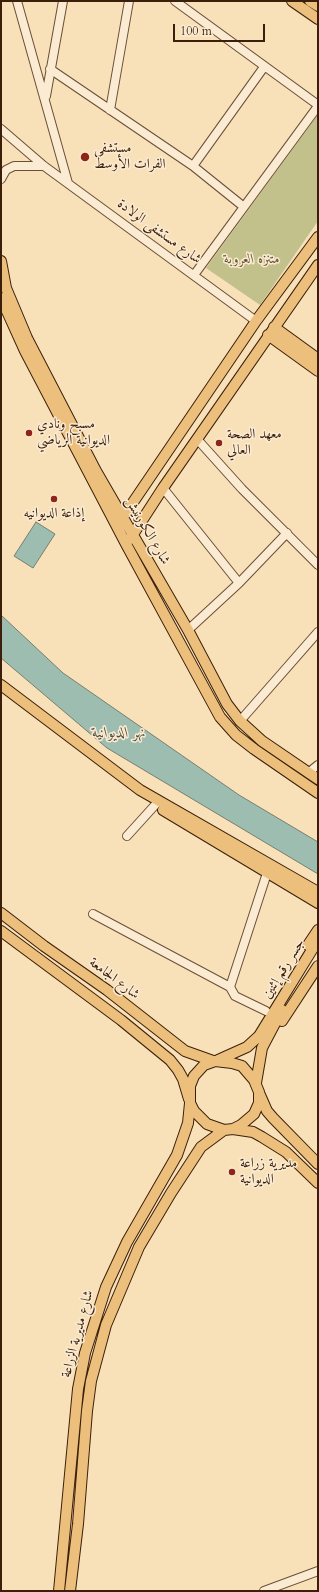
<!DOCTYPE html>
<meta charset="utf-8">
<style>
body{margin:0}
#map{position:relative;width:319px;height:1592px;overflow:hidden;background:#f8e0b9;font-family:Cardo,serif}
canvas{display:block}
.frame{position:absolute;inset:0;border:2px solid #3b1f0a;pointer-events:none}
.scale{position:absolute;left:173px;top:24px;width:92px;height:18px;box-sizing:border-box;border:2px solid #3b1f0a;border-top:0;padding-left:5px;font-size:12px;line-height:14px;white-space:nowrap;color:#3b1f0a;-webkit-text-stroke:3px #faebd2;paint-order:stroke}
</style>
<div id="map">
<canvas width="319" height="1592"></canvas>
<div class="frame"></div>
<div class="scale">100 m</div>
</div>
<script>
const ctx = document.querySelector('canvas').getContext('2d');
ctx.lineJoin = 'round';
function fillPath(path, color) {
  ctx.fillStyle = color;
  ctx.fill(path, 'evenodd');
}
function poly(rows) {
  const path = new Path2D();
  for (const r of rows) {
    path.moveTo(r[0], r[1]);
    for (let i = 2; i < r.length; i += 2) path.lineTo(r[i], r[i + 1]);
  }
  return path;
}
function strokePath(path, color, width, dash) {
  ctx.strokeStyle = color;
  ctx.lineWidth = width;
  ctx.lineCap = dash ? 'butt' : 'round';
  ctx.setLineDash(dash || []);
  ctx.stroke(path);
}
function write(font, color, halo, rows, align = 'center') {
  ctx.font = font + ' Cardo,Amiri,serif';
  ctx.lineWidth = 3;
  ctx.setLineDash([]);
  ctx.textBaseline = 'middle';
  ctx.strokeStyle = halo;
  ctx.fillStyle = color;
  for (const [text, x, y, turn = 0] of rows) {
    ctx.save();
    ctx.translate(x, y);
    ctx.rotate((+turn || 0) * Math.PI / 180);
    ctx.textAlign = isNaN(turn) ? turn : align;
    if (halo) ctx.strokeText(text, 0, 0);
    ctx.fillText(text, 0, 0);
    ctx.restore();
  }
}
fillPath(poly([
 [318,114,318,221,260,305,206,268]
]), '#c3c18b');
const water = poly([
 [36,522,55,534,33,568,14,556,36,522],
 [1,615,63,673,239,795,318,842,318,874,107,748,1,658,1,615]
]);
fillPath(water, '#9dbdb1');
strokePath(water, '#767e6e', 1);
const minor = poly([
 [17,1,68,183],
 [175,1,318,105],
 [50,69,193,166,244,207],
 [46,96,63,1],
 [110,110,129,1],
 [1,129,44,166,256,321],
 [193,166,264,67],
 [1,179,6,170,14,166,44,166],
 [194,275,318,106],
 [197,439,242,489,318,565],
 [163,488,239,583],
 [188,630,239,583,287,533],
 [240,721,318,632],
 [308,773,318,765],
 [127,836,156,804],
 [93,914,230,987],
 [266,1011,235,996,230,987,267,873],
 [264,1591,318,1571]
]);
const major = poly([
 [292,1,318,19],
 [310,1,318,6],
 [1,261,6,288,27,338,96,471,188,630,227,704,240,721,262,741,318,779],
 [1,298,25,351,126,544,220,717,236,735,254,749,318,793],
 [274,327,318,359],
 [268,335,318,371],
 [119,523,256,321,318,237],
 [130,539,163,488,318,265],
 [1,685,140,790,318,892],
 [163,810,318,903],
 [1,913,44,946,107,990,185,1051,213,1061],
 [1,931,121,1020,170,1060,178,1070,183,1079,189,1099],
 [308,945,318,930],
 [282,1021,318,966],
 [218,1060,247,1047,259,1036,318,940],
 [215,1061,232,1063,242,1066,254,1080,259,1092,259,1103,254,1114,241,1125,233,1129,224,1130,207,1124,194,1111,190,1103,190,1086,194,1076,204,1065,215,1061],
 [256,1083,262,1048,282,1010],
 [260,1095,267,1111,273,1118,318,1164],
 [233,1129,253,1132,262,1137,286,1152,318,1183],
 [59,1591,78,1389,85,1353,106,1287,127,1242,177,1155,188,1123,190,1103],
 [70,1591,78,1524,87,1411,91,1381,106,1325,139,1247,171,1193,201,1147,224,1130]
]);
strokePath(minor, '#6a4f36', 10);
strokePath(major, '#3b1f0a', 12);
strokePath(minor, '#faebd2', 8);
strokePath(major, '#ecc07c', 10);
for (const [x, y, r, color] of [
 [85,157,5,"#8f2418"],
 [29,433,4,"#8f2418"],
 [219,443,4,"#8f2418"],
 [54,499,4,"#8f2418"],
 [232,1172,4,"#8f2418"]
]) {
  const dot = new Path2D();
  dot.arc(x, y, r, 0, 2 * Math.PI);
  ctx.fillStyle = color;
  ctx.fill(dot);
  strokePath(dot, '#faebd2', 1.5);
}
write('14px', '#3b1f0a', '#faebd2', [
 ["مستشفى",94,149],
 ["الفرات الأوسط",94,165],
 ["مسبح ونادي",37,425],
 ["الديوانية الرياضي",37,441],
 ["معهد الصحة",227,435],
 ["العالي",227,451],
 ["إذاعة الديوانيه",54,514,"center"],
 ["مديرية زراعة",240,1164],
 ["الديوانية",240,1180]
], 'left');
write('14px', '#3b1f0a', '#faebd2', [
 ["شارع مستشفى الولادة",159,232,36],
 ["شارع الكورنيش",147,531,60],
 ["جسر رقم إثنين",284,969,-58],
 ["شارع الجامعة",114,979,37],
 ["شارع مديرية الزراعة",78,1334,-75]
]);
write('italic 14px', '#645031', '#faebd2', [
 ["متنزه العروبة",252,260]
]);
write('italic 15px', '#584e3c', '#faebd2', [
 ["نهر الديوانية",119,734]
]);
</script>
